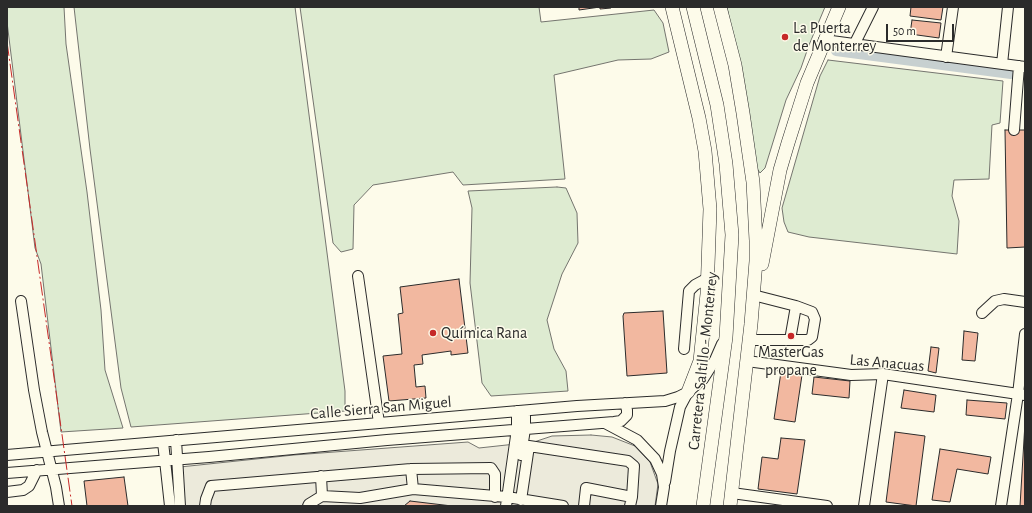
<!DOCTYPE html>
<meta charset="utf-8">
<style>
body{margin:0}
#map{position:relative;width:1032px;height:513px;overflow:hidden;background:#fdfbea;font-family:"Alegreya Sans",sans-serif}
canvas{display:block}
.frame{position:absolute;inset:0;border:8px solid #2b2b2b;pointer-events:none}
.scale{position:absolute;left:886px;top:24px;width:68px;height:18px;box-sizing:border-box;border:2px solid #2b2b2b;border-top:0;padding-left:5px;font-size:12px;line-height:14px;white-space:nowrap;color:#2b2b2b;-webkit-text-stroke:3px #fdfbea;paint-order:stroke}
</style>
<div id="map">
<canvas width="1032" height="513"></canvas>
<div class="frame"></div>
<div class="scale">50 m</div>
</div>
<script>
const ctx = document.querySelector('canvas').getContext('2d');
ctx.lineJoin = 'round';
function fillPath(path, color) {
  ctx.fillStyle = color;
  ctx.fill(path, 'evenodd');
}
function poly(rows) {
  const path = new Path2D();
  for (const r of rows) {
    path.moveTo(r[0], r[1]);
    for (let i = 2; i < r.length; i += 2) path.lineTo(r[i], r[i + 1]);
  }
  return path;
}
function strokePath(path, color, width, dash) {
  ctx.strokeStyle = color;
  ctx.lineWidth = width;
  ctx.lineCap = dash ? 'butt' : 'round';
  ctx.setLineDash(dash || []);
  ctx.stroke(path);
}
function write(font, color, halo, rows, align = 'center') {
  ctx.font = font + ' "Alegreya Sans",sans-serif';
  ctx.lineWidth = 3;
  ctx.setLineDash([]);
  ctx.textBaseline = 'middle';
  ctx.strokeStyle = halo;
  ctx.fillStyle = color;
  for (const [text, x, y, turn = 0] of rows) {
    ctx.save();
    ctx.translate(x, y);
    ctx.rotate((+turn || 0) * Math.PI / 180);
    ctx.textAlign = isNaN(turn) ? turn : align;
    if (halo) ctx.strokeText(text, 0, 0);
    ctx.fillText(text, 0, 0);
    ctx.restore();
  }
}
const green = poly([
 [7,7,64,7,66,44,87,192,101,310,105,370,123,428,61,432,41,264,35,248,7,22,7,7],
 [74,7,295,7,345,391,345,411,131,427,121,388,90,149,74,7],
 [300,7,539,7,541,22,654,10,663,23,669,52,651,59,618,60,554,75,565,179,463,185,453,172,373,185,354,205,353,249,341,252,333,243,300,7],
 [727,7,825,7,809,45,801,68,786,100,765,168,760,173,756,167,727,7],
 [828,60,1003,81,1000,123,992,125,989,179,954,180,952,196,959,221,957,254,809,237,788,232,784,222,782,208,820,76,828,60],
 [557,187,566,188,577,213,578,243,562,274,547,320,554,349,566,371,568,391,491,396,482,383,470,283,472,208,468,191,557,187]
]);
fillPath(green, '#deebd1');
strokePath(green, '#74746e', 1);
const parking = poly([
 [591,435,612,437,635,446,650,462,658,484,655,506,167,506,161,469,294,455,468,442,479,448,534,442,552,436,591,435]
]);
fillPath(parking, '#eceadb');
strokePath(parking, '#74746e', 1);
strokePath(poly([
 [836,51,1011,74]
]), '#c7d0d0', 10);
const building = poly([
 [579,7,610,7,611,8,600,9,600,7,579,10,579,7],
 [911,7,943,7,941,20,910,16,911,7],
 [912,20,941,23,939,38,910,34,912,20],
 [1005,130,1025,130,1025,247,1007,248,1005,130],
 [459,279,468,353,451,355,451,351,422,355,423,364,414,365,416,387,425,386,426,398,389,401,383,356,402,354,398,314,403,313,400,287,459,279],
 [663,311,667,373,627,376,623,316,624,313,663,311],
 [964,331,978,333,975,361,962,360,964,331],
 [931,347,939,348,936,373,928,371,931,347],
 [781,372,802,375,795,422,774,419,781,372],
 [814,377,850,381,849,398,812,394,814,377],
 [904,390,936,395,934,412,901,408,904,390],
 [967,400,1007,403,1005,419,966,415,967,400],
 [1025,423,1025,506,1020,506,1025,423],
 [895,432,925,436,916,506,886,502,895,432],
 [781,438,805,440,797,494,758,489,762,457,778,459,781,438],
 [940,449,991,457,988,474,957,469,950,502,932,500,940,449],
 [124,477,128,506,87,506,84,481,124,477],
 [410,501,452,506,404,506,410,501]
]);
fillPath(building, '#f2b8a0');
strokePath(building, '#2b2b2b', 1);
const minor = poly([
 [824,40,1025,67],
 [854,45,873,7],
 [946,57,953,7],
 [1002,64,1008,7],
 [1014,130,1019,66],
 [358,276,379,423],
 [753,295,796,306],
 [21,301,34,390,42,432,56,487,59,506],
 [982,313,995,301,1004,299,1025,302],
 [749,340,808,340,812,337,815,319,812,312,796,306,790,340],
 [684,349,689,291,695,285,708,278],
 [747,361,851,375,883,374,1025,395],
 [605,423,637,440,655,459,662,474,664,487,661,506],
 [176,440,180,506],
 [163,442,170,506],
 [7,455,577,406,665,401,678,397,688,392,703,379,715,360,722,344],
 [521,455,525,429,525,411],
 [411,469,413,489],
 [7,473,209,457,387,440,614,422,621,421,627,415,627,410,625,403],
 [321,476,322,496],
 [665,482,670,451,680,407,688,392],
 [7,492,23,490,29,486,37,470],
 [732,493,827,506],
 [521,500,529,446,628,461,634,466,632,497],
 [205,506,206,499,211,486,411,469,491,468,495,474,495,497],
 [308,506,309,504,322,496,360,498,413,489,507,497,563,506],
 [506,506,517,429,517,411],
 [584,506,586,488,632,497,630,506],
 [864,506,883,374],
 [1001,506,1018,394,1025,334]
]);
const major = poly([
 [672,7,699,118,705,151,710,209,707,294,700,361,688,392],
 [693,7,717,105,726,164,732,235,726,337,703,506],
 [720,7,735,65,743,113,753,182,756,241,756,261,751,324,730,506],
 [762,264,780,170,788,143,807,83,839,7]
]);
strokePath(minor, '#2b2b2b', 12);
strokePath(major, '#2b2b2b', 14);
strokePath(minor, '#fdfbea', 10);
strokePath(major, '#fdfbea', 13);
strokePath(poly([
 [7,42,72,506]
]), '#c62828', 1, [14, 3, 2, 3]);
for (const [x, y, r, color] of [
 [785,37,4,"#c62828"],
 [433,333,4,"#c62828"],
 [791,336,4,"#c62828"]
]) {
  const dot = new Path2D();
  dot.arc(x, y, r, 0, 2 * Math.PI);
  ctx.fillStyle = color;
  ctx.fill(dot);
  strokePath(dot, '#fdfbea', 1.5);
}
write('16px', '#2b2b2b', '#fdfbea', [
 ["La Puerta",793,28],
 ["de Monterrey",793,46],
 ["Química Rana",441,333],
 ["MasterGas",791,352,"center"],
 ["propane",791,370,"center"]
], 'left');
write('16px', '#2b2b2b', '#fdfbea', [
 ["Carretera Saltillo - Monterrey",703,361,-84],
 ["Las Anacuas",887,363,5],
 ["Calle Sierra San Miguel",381,408,-5]
]);
</script>
